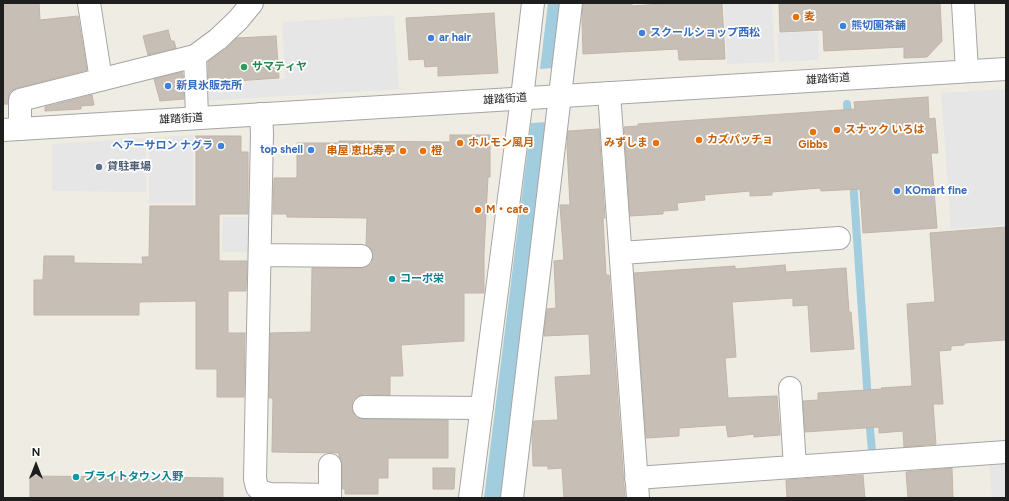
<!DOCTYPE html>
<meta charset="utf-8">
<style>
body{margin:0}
#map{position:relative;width:1009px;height:501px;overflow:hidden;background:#efece3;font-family:Figtree,sans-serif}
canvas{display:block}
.frame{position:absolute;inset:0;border:4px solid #1e1e1e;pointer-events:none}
.north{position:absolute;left:16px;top:445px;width:40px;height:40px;-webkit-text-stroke:3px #fff;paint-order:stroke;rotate:0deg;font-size:11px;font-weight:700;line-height:16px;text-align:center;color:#1e1e1e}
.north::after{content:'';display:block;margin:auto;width:14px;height:18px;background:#1e1e1e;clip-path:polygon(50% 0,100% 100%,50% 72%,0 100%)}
</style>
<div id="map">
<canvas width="1009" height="501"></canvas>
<div class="frame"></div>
<div class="north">N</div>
</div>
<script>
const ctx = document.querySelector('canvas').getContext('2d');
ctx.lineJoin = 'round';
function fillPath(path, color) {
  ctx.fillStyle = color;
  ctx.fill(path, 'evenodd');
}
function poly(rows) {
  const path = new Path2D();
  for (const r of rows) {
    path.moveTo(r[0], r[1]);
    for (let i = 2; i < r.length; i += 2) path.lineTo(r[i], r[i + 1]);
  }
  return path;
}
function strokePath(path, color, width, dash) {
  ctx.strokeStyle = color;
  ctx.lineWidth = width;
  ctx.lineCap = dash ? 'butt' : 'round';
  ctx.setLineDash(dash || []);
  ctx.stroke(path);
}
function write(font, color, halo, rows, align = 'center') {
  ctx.font = font + ' Figtree,"Noto Sans JP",sans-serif';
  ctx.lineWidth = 3.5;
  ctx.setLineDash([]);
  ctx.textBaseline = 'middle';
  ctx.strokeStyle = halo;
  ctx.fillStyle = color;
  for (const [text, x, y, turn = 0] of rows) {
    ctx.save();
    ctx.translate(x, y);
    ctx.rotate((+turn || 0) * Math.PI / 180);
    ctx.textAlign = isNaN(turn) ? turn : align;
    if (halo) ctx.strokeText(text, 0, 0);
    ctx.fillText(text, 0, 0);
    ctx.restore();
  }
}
fillPath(poly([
 [724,3,772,3,775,62,727,64],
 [394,15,399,89,204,101,203,84,285,79,282,22],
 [818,32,819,60,779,62,777,33],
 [1006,89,1006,225,951,229,941,93],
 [193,135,193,203,149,203,149,138],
 [146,138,146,192,52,191,52,144],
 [223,217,250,217,249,252,222,252],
 [1006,460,1006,498,992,498,989,462]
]), '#e6e6e6');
fillPath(poly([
 [548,3,560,3,553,68,540,69],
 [548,122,501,498,484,498,531,123]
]), '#a1cddf');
strokePath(poly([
 [847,104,848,119],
 [853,179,868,401],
 [869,418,872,451]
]), '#a1cddf', 8);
const building = poly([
 [3,3,39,3,40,20,78,16,87,70,17,88,12,90,9,94,8,104,3,104,3,3],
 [583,3,632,3,632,6,676,3,722,3,725,59,679,60,678,49,583,54,582,19,583,3],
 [779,3,940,3,942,41,927,57,904,58,904,47,824,51,823,30,780,32,779,3],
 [494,13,498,73,438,76,438,66,425,67,424,59,409,60,406,18,494,13],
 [168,30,171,41,174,41,176,48,148,55,143,36,168,30],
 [276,36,279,78,208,83,208,62,226,49,237,38,276,36],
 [182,72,183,76,184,99,160,101,154,79,182,72],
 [92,95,94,105,81,106,81,109,45,111,45,107,92,95],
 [928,97,929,119,935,118,938,153,931,153,937,228,863,233,860,189,821,191,820,188,772,192,772,195,750,196,750,191,704,195,705,200,677,203,678,210,663,211,663,214,630,216,624,127,638,126,638,124,855,109,854,102,928,97],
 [599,129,605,218,603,218,606,275,609,275,625,498,564,498,562,468,548,469,548,466,533,466,532,435,534,421,558,420,555,377,591,375,589,334,544,336,544,333,547,309,556,308,554,261,564,260,560,205,570,205,567,146,568,131,599,129],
 [450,135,490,135,490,177,488,177,484,253,484,293,464,293,464,341,401,345,403,376,390,376,390,395,364,394,358,396,353,400,352,407,353,413,357,418,364,419,448,420,448,458,388,458,388,478,378,478,378,494,345,494,345,489,342,489,342,465,339,457,339,453,272,452,273,398,269,398,270,333,311,332,312,268,361,268,367,267,372,263,373,257,372,250,366,245,367,218,287,217,287,214,273,214,274,178,297,178,297,143,339,143,339,141,450,142,450,135],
 [196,136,241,136,241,152,248,152,248,214,219,214,219,261,247,261,246,291,228,291,228,333,245,333,244,397,217,397,217,369,196,369,196,301,139,302,139,315,34,315,34,280,43,280,44,256,74,256,74,263,143,264,142,257,149,257,150,206,196,206,196,136],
 [1006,227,1006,340,964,343,964,345,951,346,951,350,939,351,943,404,933,404,936,444,904,447,903,431,879,433,879,427,805,432,803,401,818,400,818,393,882,389,881,388,912,386,907,304,935,302,930,233,1006,227],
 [785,265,786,272,846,268,849,312,851,312,854,349,811,352,808,305,793,306,793,298,732,302,736,357,725,358,728,398,777,396,780,435,754,437,754,434,728,437,726,425,679,428,679,436,646,438,634,273,735,266,735,269,785,265],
 [433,468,455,468,454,489,433,489,433,468],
 [952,468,953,498,908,498,906,472,952,468],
 [863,475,865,498,787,498,786,480,863,475],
 [30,476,223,478,223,498,30,498,30,476]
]);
fillPath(building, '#c7bfb6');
strokePath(building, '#c2b4a5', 1);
const minor = poly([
 [89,3,101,80],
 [195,56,197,118],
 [609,93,638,498],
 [261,114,262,133,255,479,257,487,262,492,270,494,330,495],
 [20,129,20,100,195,56,218,39,238,20,252,3],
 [621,253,839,238],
 [260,255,361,256],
 [790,388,795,467],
 [364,407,482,408],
 [636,478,1006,452],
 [330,498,330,465],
 [470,498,522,98,533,3],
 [512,498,571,3]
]);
const tertiary = poly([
 [963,3,967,71],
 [3,130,1006,69]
]);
strokePath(minor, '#a5a5a5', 24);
strokePath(tertiary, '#a5a5a5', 24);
strokePath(minor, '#fff', 22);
strokePath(tertiary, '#fff', 22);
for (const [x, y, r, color] of [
 [796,17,4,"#e8710a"],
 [843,26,4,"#3f7fe0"],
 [642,33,4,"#3f7fe0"],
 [431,38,4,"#3f7fe0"],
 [244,67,4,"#2e9e5b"],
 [168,86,4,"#3f7fe0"],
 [837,130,4,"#e8710a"],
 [813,132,4,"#e8710a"],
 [699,140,4,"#e8710a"],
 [460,143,4,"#e8710a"],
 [656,143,4,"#e8710a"],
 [221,146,4,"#3f7fe0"],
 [311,150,4,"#3f7fe0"],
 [403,151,4,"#e8710a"],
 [423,151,4,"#e8710a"],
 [99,167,4,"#5c6f8a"],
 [897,191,4,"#3f7fe0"],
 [478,210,4,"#e8710a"],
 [392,279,4,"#0f9aa8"],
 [76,477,4,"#0f9aa8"]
]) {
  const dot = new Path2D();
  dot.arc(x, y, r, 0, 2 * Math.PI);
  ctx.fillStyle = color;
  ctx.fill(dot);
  strokePath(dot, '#fff', 1.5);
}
write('bold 11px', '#c56008', '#fff', [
 ["麦",804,17],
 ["スナック いろは",845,130],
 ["カズパッチョ",707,140],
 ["ホルモン風月",468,143],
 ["みずしま",648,143,"right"],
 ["Gibbs",813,145,"center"],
 ["串屋 恵比寿亭",395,151,"right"],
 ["橙",431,151],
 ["M・cafe",486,210]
], 'left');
write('bold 11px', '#366cbe', '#fff', [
 ["熊切園茶舗",851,26],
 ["スクールショップ西松",650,33],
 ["ar hair",439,38],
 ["新貝氷販売所",176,86],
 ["ヘアーサロン ナグラ",213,146,"right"],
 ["top shell",303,150,"right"],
 ["KOmart fine",905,191]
], 'left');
write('bold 11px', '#27864d', '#fff', [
 ["サマティヤ",252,67]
], 'left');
write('11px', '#1e1e1e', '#fff', [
 ["雄踏街道",828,79,-4],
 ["雄踏街道",505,99,-4],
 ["雄踏街道",181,119,-3]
]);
write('bold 11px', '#4e5e75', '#fff', [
 ["貸駐車場",107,167]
], 'left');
write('bold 11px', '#0d838f', '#fff', [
 ["コーポ栄",400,279],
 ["ブライトタウン入野",84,477]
], 'left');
</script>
